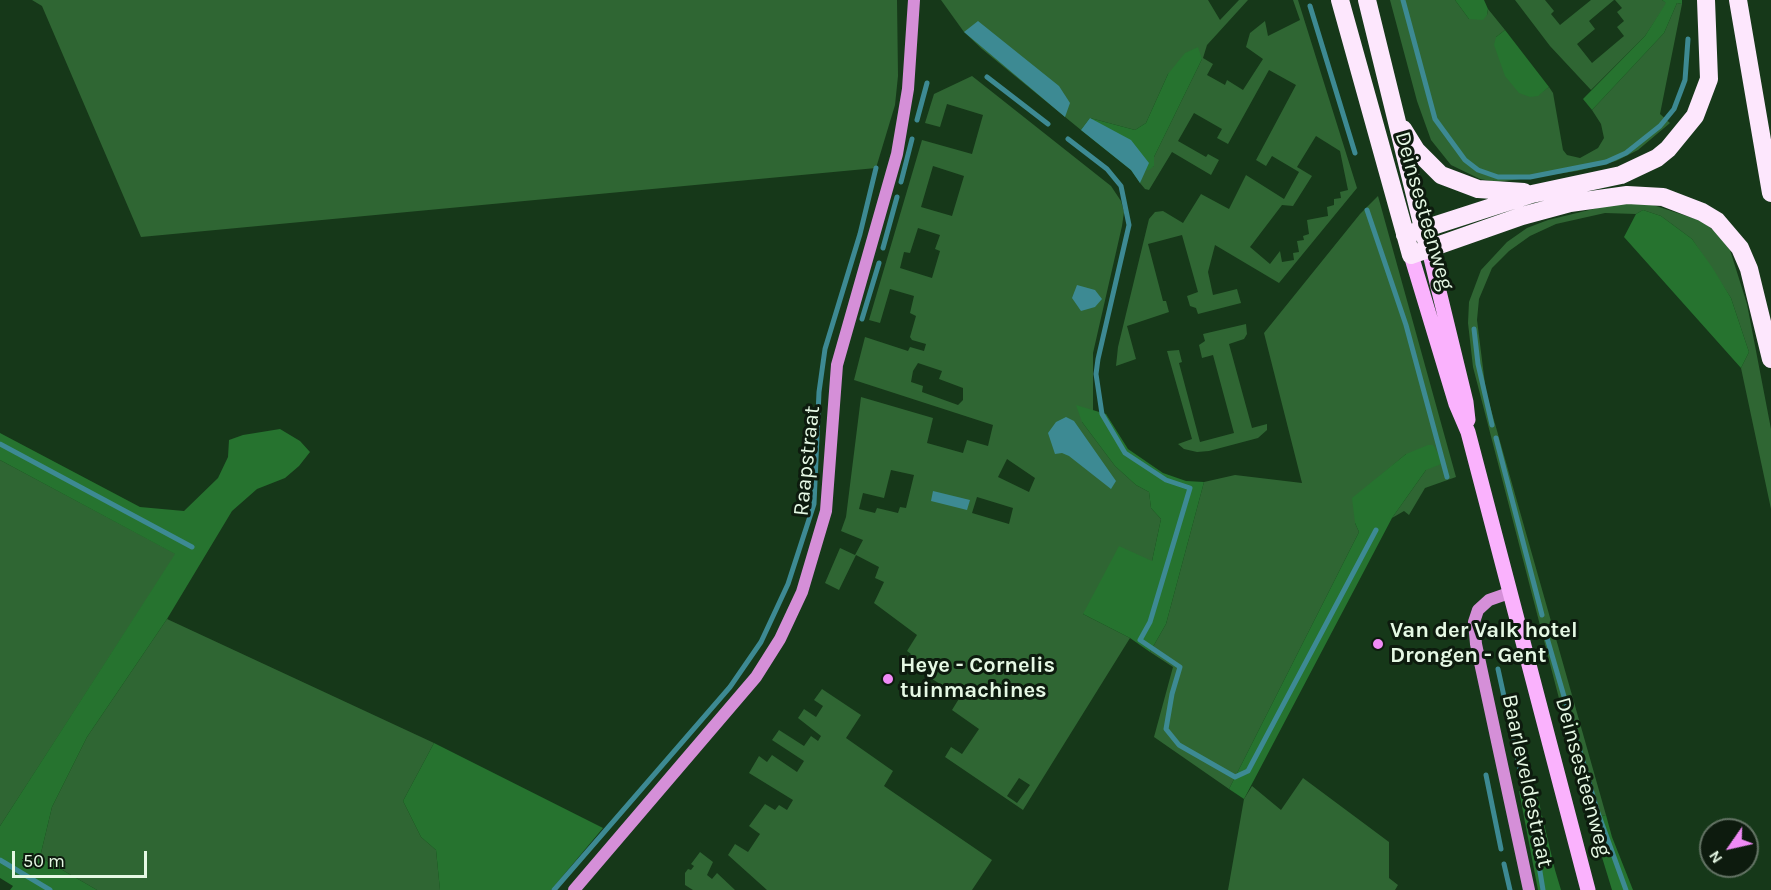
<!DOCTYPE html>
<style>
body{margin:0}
#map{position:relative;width:1771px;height:890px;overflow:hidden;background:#163819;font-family:Karla,sans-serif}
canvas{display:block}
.north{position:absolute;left:1699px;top:818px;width:60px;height:60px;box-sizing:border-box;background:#0d1b0e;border:2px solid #637364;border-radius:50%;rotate:236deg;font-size:16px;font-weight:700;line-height:24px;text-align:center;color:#e5f8e4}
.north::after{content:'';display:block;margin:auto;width:21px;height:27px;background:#f08bf6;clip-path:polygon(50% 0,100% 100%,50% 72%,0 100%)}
.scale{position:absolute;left:12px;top:851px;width:135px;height:27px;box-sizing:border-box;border:3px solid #e5f8e4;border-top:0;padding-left:8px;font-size:18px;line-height:21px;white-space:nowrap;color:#e5f8e4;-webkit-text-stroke:4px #0d1b0e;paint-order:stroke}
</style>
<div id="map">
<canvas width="1771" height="890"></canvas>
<div class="north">N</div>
<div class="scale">50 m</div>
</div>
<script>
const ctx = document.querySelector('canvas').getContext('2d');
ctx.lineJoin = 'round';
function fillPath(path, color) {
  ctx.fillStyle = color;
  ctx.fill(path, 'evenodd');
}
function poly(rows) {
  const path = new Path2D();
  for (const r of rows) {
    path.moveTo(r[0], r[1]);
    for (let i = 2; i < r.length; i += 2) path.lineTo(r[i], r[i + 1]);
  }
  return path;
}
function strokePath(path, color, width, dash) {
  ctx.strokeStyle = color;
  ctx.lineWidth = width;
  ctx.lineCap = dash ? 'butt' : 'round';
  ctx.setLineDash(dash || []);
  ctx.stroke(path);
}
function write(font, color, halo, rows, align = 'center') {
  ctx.font = font + ' Karla,sans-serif';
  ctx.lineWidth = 6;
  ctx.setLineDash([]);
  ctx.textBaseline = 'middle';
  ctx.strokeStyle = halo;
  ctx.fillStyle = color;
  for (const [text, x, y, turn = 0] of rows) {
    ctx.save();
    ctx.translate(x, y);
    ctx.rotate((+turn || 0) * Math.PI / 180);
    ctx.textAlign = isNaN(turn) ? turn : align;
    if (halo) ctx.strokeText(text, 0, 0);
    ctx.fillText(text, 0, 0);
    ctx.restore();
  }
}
fillPath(poly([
 [32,0,897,0,898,76,895,105,876,168,141,237,42,6],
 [941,0,1208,0,1220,20,1239,0,1248,0,1207,45,1203,58,1213,64,1207,75,1225,85,1227,80,1243,90,1263,59,1246,47,1250,33,1265,21,1268,36,1300,20,1293,0,1298,0,1357,188,1279,283,1215,245,1208,272,1213,295,1237,289,1241,303,1198,314,1196,308,1190,306,1187,296,1198,292,1182,235,1148,244,1163,301,1166,301,1169,312,1127,326,1136,359,1116,366,1118,347,1149,219,1155,212,1163,211,1183,223,1201,194,1229,209,1246,175,1284,199,1299,172,1272,156,1266,166,1256,160,1296,85,1269,70,1228,144,1217,138,1222,129,1194,113,1178,141,1206,157,1208,154,1219,160,1211,175,1172,152,1149,190,1145,189,1140,183,1142,169,1154,166,1154,157,1202,59,1168,74,1146,123,1135,130,1090,118,1081,130,982,49,964,32],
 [1316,136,1340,151,1348,190,1340,192,1341,198,1334,199,1334,205,1327,207,1328,216,1307,220,1309,234,1303,236,1304,240,1297,241,1299,252,1293,253,1294,260,1282,262,1280,251,1270,264,1250,247,1282,205,1293,206,1312,176,1297,167],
 [1390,0,1455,0,1469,19,1487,15,1488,9,1505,30,1496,37,1538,95,1549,87,1553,93,1563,150,1567,155,1580,158,1598,148,1604,138,1601,124,1592,110,1664,33,1677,3,1682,4,1660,114,1670,123,1638,150,1616,161,1577,171,1529,178,1497,182,1480,179,1451,165,1431,140,1417,101],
 [1515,0,1545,0,1554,11,1551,14,1560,25,1591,0,1614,0,1589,21,1595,29,1577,44,1592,63,1624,36,1617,27,1624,21,1617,12,1622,8,1615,0,1662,0,1667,3,1645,36,1591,90,1550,46],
 [972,76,1111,186,1121,201,1124,212,1122,226,1093,353,1093,411,1082,422,1115,466,1136,485,1149,492,1151,508,1161,519,1152,561,1083,614,1130,638,1023,810,945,757,951,747,962,754,979,729,952,710,960,697,906,662,911,654,907,651,917,635,874,603,884,582,875,578,879,567,856,555,839,590,825,583,840,548,855,555,863,540,841,531,846,517,861,397,933,418,927,443,963,453,967,440,988,446,993,425,854,380,865,337,908,351,910,347,924,351,926,344,912,340,910,337,916,316,910,313,914,296,890,289,880,323,869,320,922,140,972,154,983,115,947,104,940,127,925,123,934,94],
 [933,166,964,176,952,216,921,207],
 [918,228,940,235,935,249,940,251,932,278,900,268,904,252,910,253],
 [918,363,942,371,939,379,963,388,963,400,958,405,922,392,923,386,911,382,913,371],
 [1007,459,1035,478,1029,492,998,477],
 [891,470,914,475,906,508,900,507,898,513,877,508,875,513,859,509,863,493,884,498],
 [977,497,1013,508,1009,524,972,513],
 [1019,778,1030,785,1017,803,1007,796],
 [1378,196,1456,477,1425,488,1409,515,1404,511,1392,518,1426,470,1406,454,1372,483,1355,523,1359,532,1229,789,1154,737,1173,667,1150,652,1166,624,1204,482,1235,475,1302,483,1264,333,1360,214],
 [1618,203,1647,203,1702,221,1718,234,1730,250,1747,304,1771,429,1771,509,1741,368,1749,352,1731,298,1692,239,1661,216,1643,210,1636,214,1605,213,1556,224,1530,236,1509,251,1492,268,1479,299,1477,320,1486,392,1606,815,1590,818,1473,367,1468,323,1469,302,1481,270,1507,242,1527,228,1548,220],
 [1246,324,1247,334,1244,339,1229,344,1252,428,1267,424,1267,430,1258,438,1209,451,1197,452,1184,449,1178,444,1192,439,1167,351,1179,350,1182,362,1179,363,1200,442,1234,433,1213,355,1202,358,1199,345,1205,341,1203,334],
 [0,460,176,554,0,826],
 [167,619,434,743,403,801,421,837,436,850,440,890,97,890,40,857,52,807,87,737],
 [822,689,861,715,846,738,893,771,884,786,992,860,972,890,767,890,728,855,735,844,748,852,760,834,749,826,765,804,775,810,779,805,787,810,793,800,749,773,759,756,767,762,772,755,797,772,804,761,772,740,779,730,804,746,811,736,818,741,821,736,798,718,804,709,816,717,823,706,814,700],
 [1303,778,1389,842,1389,878,1398,885,1395,890,1228,890,1244,799,1252,786,1281,810],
 [700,852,713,862,707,875,712,879,717,873,735,890,693,890,685,885,685,873,688,869,691,870,694,866,691,864]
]), '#2f6633');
fillPath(poly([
 [1455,0,1484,0,1488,9,1487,15,1483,20,1469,19],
 [1662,0,1682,0,1682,4,1677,3,1664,33,1592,110,1583,99,1645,36,1666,3],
 [1505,30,1549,87,1538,96,1530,97,1519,93,1505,76,1494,45,1496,37],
 [1198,47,1202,59,1154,157,1154,166,1149,170,1142,170,1140,183,1131,170,1081,130,1090,118,1135,130,1146,123,1168,74,1185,53],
 [1643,210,1661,216,1692,239,1712,267,1731,298,1749,352,1741,368,1624,237,1636,214],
 [1076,405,1106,414,1128,449,1163,473,1186,481,1204,482,1166,624,1150,652,1130,638,1083,614,1119,546,1152,561,1161,519,1151,508,1149,492,1136,485,1115,466,1082,422],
 [280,429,300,441,310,452,299,466,285,478,257,489,232,511,167,619,87,737,52,807,40,857,97,890,10,890,13,886,0,878,0,826,175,554,0,460,0,433,140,507,184,511,218,478,228,457,229,440,243,435],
 [1428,445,1433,445,1444,463,1426,470,1392,518,1244,799,1229,789,1359,532,1355,523,1352,498,1406,454],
 [434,743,603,828,551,890,440,890,436,850,421,837,403,801],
 [1536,790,1555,870,1561,890,1538,890,1519,791],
 [1606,815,1612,837,1633,890,1612,890,1590,818]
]), '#26732f');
fillPath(poly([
 [978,21,1059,86,1070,103,1065,117,964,32],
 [1090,118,1131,140,1149,163,1140,183,1131,170,1081,130],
 [1077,285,1095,290,1102,299,1095,307,1081,311,1072,298],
 [1066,417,1074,421,1116,481,1111,489,1069,456,1062,453,1055,454,1048,433,1056,422],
 [933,491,970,500,967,510,931,501]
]), '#3d8a93');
strokePath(poly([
 [1403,0,1435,119,1465,160,1478,170,1498,177,1530,177,1606,162,1626,153,1660,126,1674,109,1685,80,1688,39],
 [1310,6,1355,153],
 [987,77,1048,124],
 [917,120,927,83],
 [1068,139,1107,169,1121,186,1129,225,1098,359,1096,374,1102,414,1125,453,1166,480,1190,488,1150,622,1140,640,1180,667,1172,694,1166,729,1179,745,1235,777,1248,771,1376,530],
 [901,182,912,139],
 [1367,210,1406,325,1447,477],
 [883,248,897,197],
 [862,319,879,263],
 [1474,329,1478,364,1492,425],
 [1496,438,1542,615],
 [0,444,192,547],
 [1545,631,1597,810,1626,890],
 [1498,669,1533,829,1543,890],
 [1486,775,1501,849],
 [0,860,50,890],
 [1504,864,1510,890],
 [554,890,730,687,761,642,788,584,814,504,819,392,825,349,860,234,876,168]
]), '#3d8a93', 5);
strokePath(poly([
 [1509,593,1489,600,1478,610,1474,622,1476,644,1529,890],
 [574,890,756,677,780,639,802,592,826,511,837,365,897,154,908,89,914,0]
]), '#d58fd8', 12);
strokePath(poly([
 [1429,250,1466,402,1468,420],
 [1411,255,1456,404,1468,432,1588,890]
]), '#fab2fd', 15);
strokePath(poly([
 [1340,0,1411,255,1522,216,1570,203,1627,195,1663,197,1702,212,1717,221,1740,248,1749,269,1771,359],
 [1367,0,1426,240],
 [1738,0,1771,193],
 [1403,129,1416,150,1441,175,1478,189,1524,192],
 [1405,235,1532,194,1621,175,1657,158,1668,149,1695,116,1709,79,1706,0]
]), '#fde7fd', 18);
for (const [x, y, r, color] of [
 [1378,644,6,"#f08bf6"],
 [888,679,6,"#f08bf6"]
]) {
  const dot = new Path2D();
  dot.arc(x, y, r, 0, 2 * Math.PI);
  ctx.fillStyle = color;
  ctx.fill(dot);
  strokePath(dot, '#0d1b0e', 2);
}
write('22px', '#e5f8e4', '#0d1b0e', [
 ["Deinsesteenweg",1424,211,74],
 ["Raapstraat",807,461,-84],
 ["Deinsesteenweg",1583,777,75],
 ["Baarleveldestraat",1527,781,78]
]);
write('bold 22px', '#e5f8e4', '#0d1b0e', [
 ["Van der Valk hotel",1390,631],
 ["Drongen - Gent",1390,656],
 ["Heye - Cornelis",900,666],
 ["tuinmachines",900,691]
], 'left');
</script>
